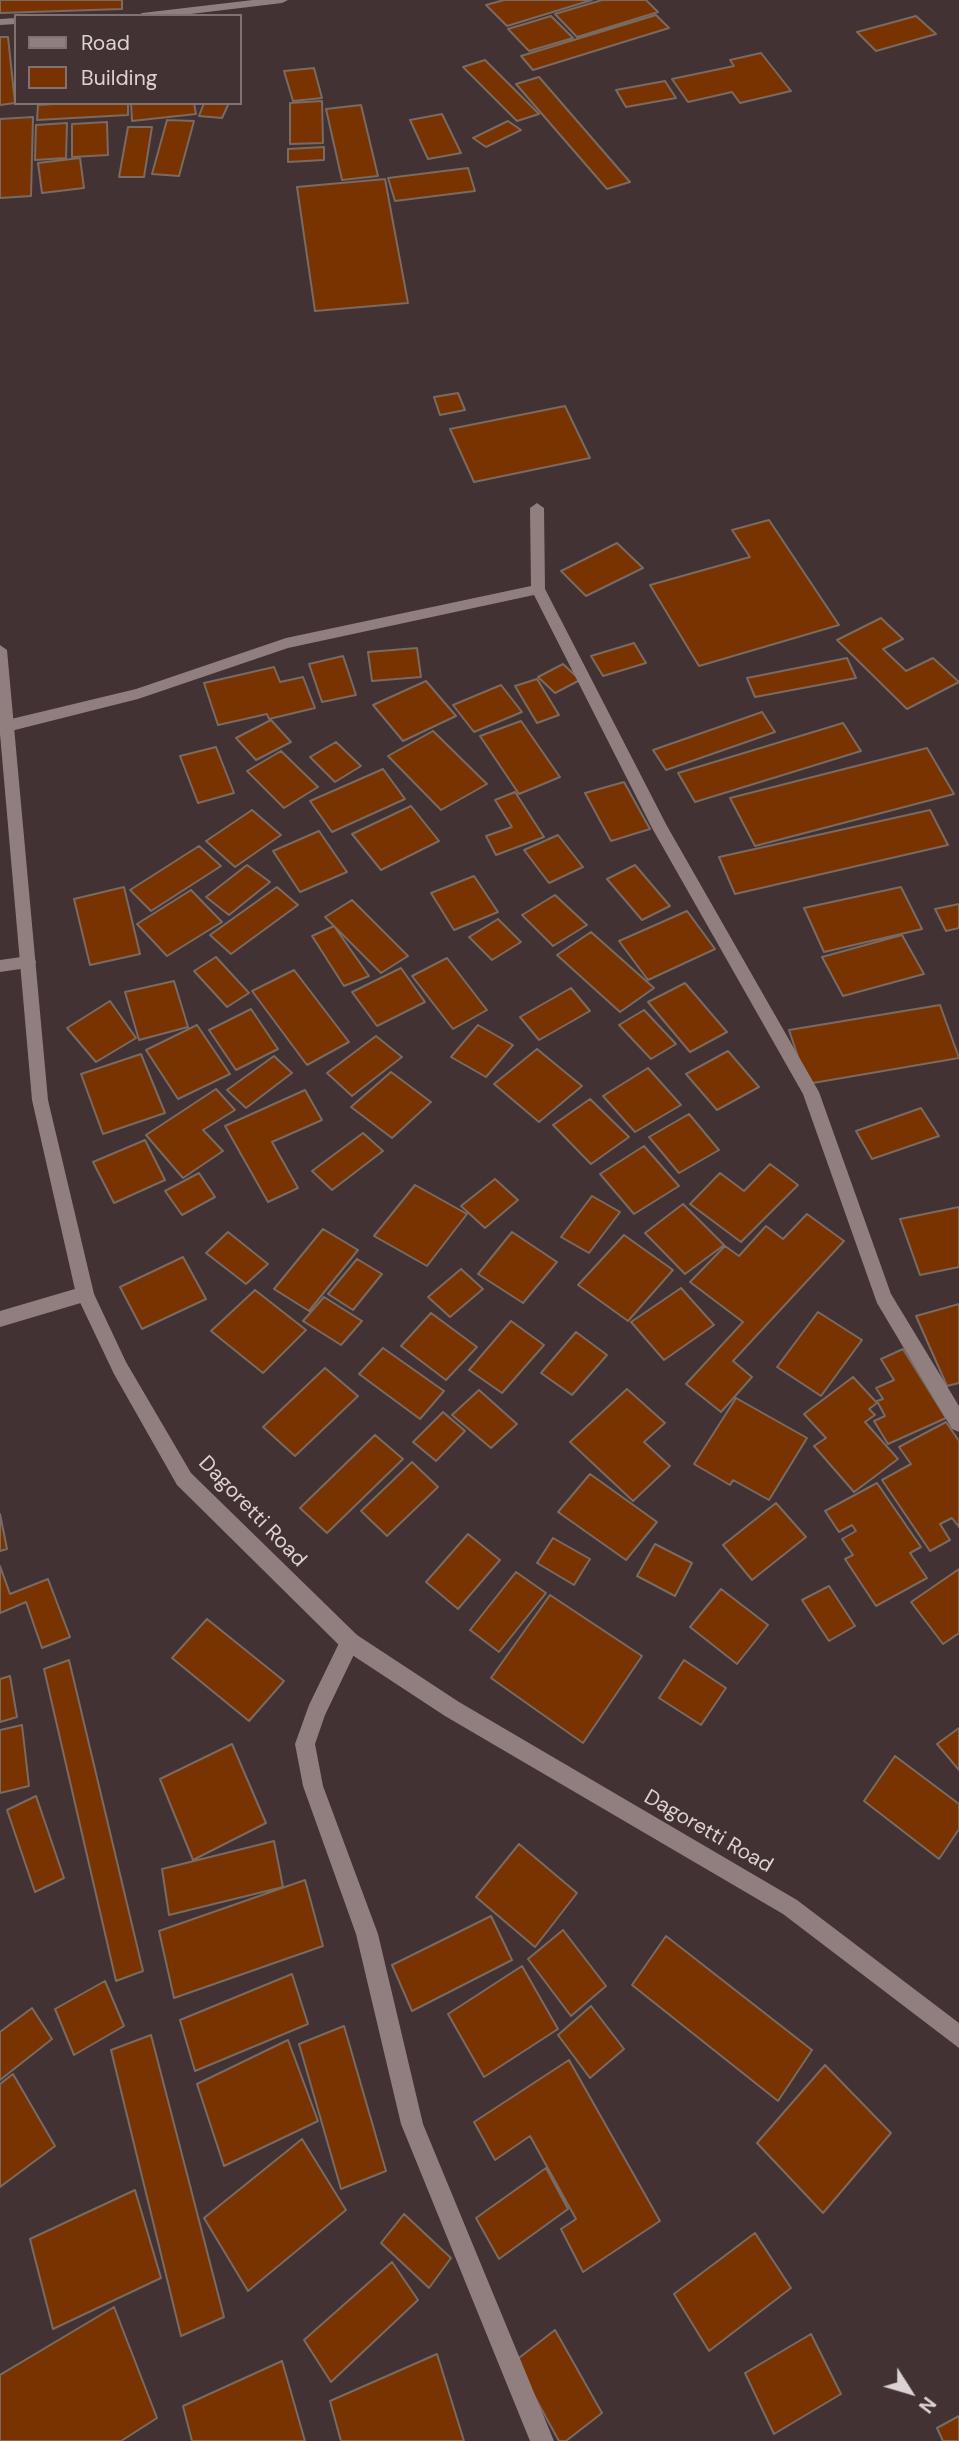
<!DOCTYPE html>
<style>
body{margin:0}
#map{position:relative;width:959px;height:2441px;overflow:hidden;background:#423233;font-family:"DM Sans",sans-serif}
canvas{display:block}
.legend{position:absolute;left:14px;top:14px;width:228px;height:91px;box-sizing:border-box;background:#423233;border:2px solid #807273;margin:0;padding:9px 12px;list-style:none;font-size:21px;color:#ddd2d3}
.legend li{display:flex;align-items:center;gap:14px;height:35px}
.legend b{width:35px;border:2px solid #807273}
.north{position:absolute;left:875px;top:2357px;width:70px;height:70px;-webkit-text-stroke:5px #423233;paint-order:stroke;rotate:127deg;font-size:19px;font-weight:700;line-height:28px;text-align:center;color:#ddd2d3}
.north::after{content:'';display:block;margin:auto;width:24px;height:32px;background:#ddd2d3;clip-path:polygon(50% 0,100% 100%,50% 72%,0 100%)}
</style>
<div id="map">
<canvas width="959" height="2441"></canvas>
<ul class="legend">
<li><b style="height:9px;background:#917e7f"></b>Road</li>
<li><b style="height:19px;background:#793300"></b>Building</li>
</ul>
<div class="north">N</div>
</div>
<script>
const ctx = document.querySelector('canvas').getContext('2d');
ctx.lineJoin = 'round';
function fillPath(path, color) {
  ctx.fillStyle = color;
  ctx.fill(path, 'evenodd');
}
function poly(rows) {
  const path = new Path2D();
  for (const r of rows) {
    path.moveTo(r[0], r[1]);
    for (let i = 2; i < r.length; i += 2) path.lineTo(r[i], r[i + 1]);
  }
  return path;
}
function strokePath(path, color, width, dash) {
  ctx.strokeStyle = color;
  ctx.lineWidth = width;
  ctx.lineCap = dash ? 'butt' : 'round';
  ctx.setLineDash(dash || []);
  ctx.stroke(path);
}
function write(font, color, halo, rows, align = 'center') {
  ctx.font = font + ' "DM Sans",sans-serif';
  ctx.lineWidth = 5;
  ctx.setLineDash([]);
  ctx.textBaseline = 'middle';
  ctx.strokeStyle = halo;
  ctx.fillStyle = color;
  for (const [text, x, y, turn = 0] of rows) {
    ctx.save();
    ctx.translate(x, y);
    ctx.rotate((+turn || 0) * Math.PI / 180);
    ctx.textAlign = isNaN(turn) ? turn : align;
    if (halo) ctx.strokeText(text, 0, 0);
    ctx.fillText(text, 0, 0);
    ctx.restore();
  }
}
const building = poly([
 [0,0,122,0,122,9,0,13,0,0],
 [504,0,592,0,507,26,486,5,504,0],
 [602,0,646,0,658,12,577,37,555,14,602,0],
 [656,15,669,28,533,70,521,56,656,15],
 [551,16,573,38,529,51,508,29,551,16],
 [916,16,936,34,876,51,857,32,916,16],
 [0,37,8,37,15,103,0,105,0,37],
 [761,53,791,91,740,103,732,92,688,102,672,79,734,66,730,60,761,53],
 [485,60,539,114,517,121,463,67,485,60],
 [314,68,322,98,293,101,284,71,314,68],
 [539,77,630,182,607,189,516,84,539,77],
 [665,81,676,98,626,107,616,90,665,81],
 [322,101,323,143,290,144,290,103,322,101],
 [71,103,128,103,128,115,37,120,38,105,71,103],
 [131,103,194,103,196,114,132,121,131,103],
 [204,103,229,103,222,118,199,116,204,103],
 [361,105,378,176,342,180,326,109,361,105],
 [442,114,461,153,428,159,410,120,442,114],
 [33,117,31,196,0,198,0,119,33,117],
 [167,120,194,121,179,176,152,174,167,120],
 [508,121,521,130,486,147,473,138,508,121],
 [107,122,108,155,72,157,72,124,107,122],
 [67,123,66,158,35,160,36,125,67,123],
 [128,127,152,127,144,177,119,177,128,127],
 [324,147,324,160,288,162,288,149,324,147],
 [80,158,84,188,42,193,38,163,80,158],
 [468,168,475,191,395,201,388,178,468,168],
 [385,179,408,303,315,311,297,187,385,179],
 [458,393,465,410,440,415,434,397,458,393],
 [565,406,590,458,474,482,450,429,565,406],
 [769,520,839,625,699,666,650,585,750,557,732,530,769,520],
 [617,543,643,568,586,596,561,571,617,543],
 [881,618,903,639,883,649,906,671,933,658,959,682,907,709,837,640,881,618],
 [634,643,646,663,603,676,591,656,634,643],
 [417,648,421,677,372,681,368,652,417,648],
 [343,656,356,695,322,702,309,664,343,656],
 [847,658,856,678,755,697,747,678,847,658],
 [563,664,580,680,555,693,538,677,563,664],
 [274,667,280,682,303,677,315,708,269,719,267,714,218,725,204,683,274,667],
 [537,679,559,715,537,723,515,686,537,679],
 [426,681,456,716,403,741,373,705,426,681],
 [501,685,522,712,474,732,453,705,501,685],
 [762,712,775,732,666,770,653,750,762,712],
 [271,720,291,742,256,760,236,738,271,720],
 [521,721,560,777,519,794,480,736,521,721],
 [843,723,861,751,695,802,678,773,843,723],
 [433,731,487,784,441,810,388,756,433,731],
 [336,742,361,766,335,782,310,757,336,742],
 [216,747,234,793,198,803,180,756,216,747],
 [927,748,954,794,755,846,730,798,927,748],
 [281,751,318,787,284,808,247,771,281,751],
 [383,769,405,799,332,832,310,801,383,769],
 [624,782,650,829,611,841,585,793,624,782],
 [515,792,544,837,496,855,486,836,512,827,495,800,515,792],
 [411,806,439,841,381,870,352,834,411,806],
 [252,810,281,835,235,867,206,841,252,810],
 [930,810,948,845,735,894,719,857,930,810],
 [319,831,347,872,300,892,273,851,319,831],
 [558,835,583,867,549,883,524,850,558,835],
 [199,846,221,866,151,911,130,890,199,846],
 [247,865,270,882,229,915,206,897,247,865],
 [635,865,670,906,642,920,607,879,635,865],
 [474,876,498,912,454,930,431,893,474,876],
 [124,887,140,954,90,965,74,899,124,887],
 [277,887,298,905,231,954,210,935,277,887],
 [901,887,922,929,824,952,804,908,901,887],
 [191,890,222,922,167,956,137,924,191,890],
 [555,895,587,925,553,946,522,915,555,895],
 [352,900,408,956,381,973,325,917,352,900],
 [959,904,959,928,946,931,935,909,959,904],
 [687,911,715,949,648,980,619,941,687,911],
 [498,919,521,942,492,960,469,937,498,919],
 [334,926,369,976,344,986,312,936,334,926],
 [591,932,654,988,620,1012,557,955,591,932],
 [902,935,924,974,843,996,822,957,902,935],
 [216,957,249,993,227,1007,194,971,216,957],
 [447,958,487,1010,453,1029,412,976,447,958],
 [401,968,425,1002,377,1026,352,992,401,968],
 [294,970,349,1042,307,1065,252,991,294,970],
 [174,981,188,1027,139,1040,125,992,174,981],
 [685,983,727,1032,690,1052,648,1002,685,983],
 [571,988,590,1011,539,1040,520,1017,571,988],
 [110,1001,136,1038,96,1062,67,1028,110,1001],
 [940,1005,959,1058,807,1084,789,1030,940,1005],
 [251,1009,278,1049,236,1070,209,1030,251,1009],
 [644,1010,676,1044,651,1059,619,1025,644,1010],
 [197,1025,230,1074,178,1099,146,1050,197,1025],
 [478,1025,513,1045,486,1077,451,1057,478,1025],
 [376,1036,402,1057,352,1096,327,1073,376,1036],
 [537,1049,582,1086,539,1122,494,1084,537,1049],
 [728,1051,759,1087,717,1110,686,1074,728,1051],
 [141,1054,165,1113,103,1134,81,1074,141,1054],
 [274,1056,292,1073,246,1108,227,1090,274,1056],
 [648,1068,681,1105,635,1132,603,1096,648,1068],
 [391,1072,431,1102,392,1138,351,1107,391,1072],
 [216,1089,235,1110,203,1130,223,1151,183,1178,146,1135,216,1089],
 [305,1090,322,1120,272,1142,298,1188,268,1202,225,1126,305,1090],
 [590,1099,629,1137,591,1164,553,1125,590,1099],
 [921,1108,939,1136,872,1159,856,1131,921,1108],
 [689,1114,719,1150,679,1173,649,1137,689,1114],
 [363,1133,383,1151,332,1190,312,1171,363,1133],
 [145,1140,165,1180,114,1203,93,1162,145,1140],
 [644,1146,679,1186,634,1214,600,1174,644,1146],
 [770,1164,798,1185,741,1242,690,1204,720,1173,744,1191,770,1164],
 [199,1173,215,1197,182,1215,165,1191,199,1173],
 [495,1179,518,1200,485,1228,461,1206,495,1179],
 [415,1185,467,1214,427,1266,374,1236,415,1185],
 [592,1196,620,1212,589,1253,561,1237,592,1196],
 [683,1204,724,1245,685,1274,645,1233,683,1204],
 [959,1207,959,1267,920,1275,900,1219,959,1207],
 [807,1214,844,1241,733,1361,752,1377,721,1412,686,1384,743,1322,690,1282,725,1246,739,1256,766,1226,783,1239,807,1214],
 [323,1229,358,1250,309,1311,274,1289,323,1229],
 [228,1232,268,1264,246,1284,206,1253,228,1232],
 [512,1232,557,1262,523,1303,478,1274,512,1232],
 [624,1235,673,1270,628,1321,578,1285,624,1235],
 [183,1257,206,1299,142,1329,120,1287,183,1257],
 [357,1259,382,1274,353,1310,328,1294,357,1259],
 [461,1269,483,1289,450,1317,428,1297,461,1269],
 [681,1288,714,1325,664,1360,631,1322,681,1288],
 [255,1290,306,1330,263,1373,211,1331,255,1290],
 [324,1297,362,1321,341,1345,303,1321,324,1297],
 [959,1304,959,1383,947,1386,916,1316,959,1304],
 [818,1312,862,1340,821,1396,777,1367,818,1312],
 [431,1313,477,1347,446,1380,401,1346,431,1313],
 [511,1321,544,1345,502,1393,469,1370,511,1321],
 [576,1332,607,1355,572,1395,541,1373,576,1332],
 [383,1348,444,1391,420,1419,359,1374,383,1348],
 [903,1349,946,1418,888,1444,874,1421,885,1416,877,1401,883,1399,876,1388,894,1380,881,1359,903,1349],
 [325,1368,358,1396,295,1456,263,1427,325,1368],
 [853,1377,877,1403,869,1409,875,1415,865,1422,898,1459,854,1492,814,1446,826,1438,804,1414,853,1377],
 [627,1389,665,1423,644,1442,670,1466,633,1501,570,1442,627,1389],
 [479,1390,517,1424,491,1448,452,1415,479,1390],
 [736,1398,807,1438,769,1500,733,1480,730,1485,694,1464,736,1398],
 [443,1412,465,1431,436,1461,413,1442,443,1412],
 [946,1422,959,1441,959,1527,952,1518,940,1524,950,1540,930,1551,882,1480,911,1464,899,1447,946,1422],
 [375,1435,403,1459,327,1533,300,1508,375,1435],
 [412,1462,438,1487,387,1536,361,1511,412,1462],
 [590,1474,657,1522,626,1560,558,1512,590,1474],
 [877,1483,921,1547,910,1553,927,1578,876,1606,845,1559,853,1555,842,1539,856,1531,852,1525,839,1532,825,1511,877,1483],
 [776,1503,806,1537,752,1580,723,1545,776,1503],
 [0,1514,7,1549,0,1551,0,1514],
 [468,1534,500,1560,458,1609,426,1582,468,1534],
 [553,1538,590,1559,574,1585,537,1563,553,1538],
 [655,1544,692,1563,675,1596,637,1576,655,1544],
 [0,1566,10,1594,48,1579,70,1637,42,1648,26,1602,0,1613,0,1566],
 [959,1569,959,1633,943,1644,911,1602,959,1569],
 [516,1572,546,1593,499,1652,470,1630,516,1572],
 [829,1586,855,1626,829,1641,802,1600,829,1586],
 [721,1589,768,1625,737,1664,690,1627,721,1589],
 [550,1595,642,1656,583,1743,491,1678,550,1595],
 [207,1619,284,1681,249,1721,172,1658,207,1619],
 [69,1660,143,1971,116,1981,44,1669,69,1660],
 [684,1660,726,1688,701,1725,659,1698,684,1660],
 [10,1676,17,1717,0,1722,0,1679,10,1676],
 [22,1725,29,1786,0,1793,0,1730,22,1725],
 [959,1728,959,1770,937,1744,959,1728],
 [232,1744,266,1823,193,1860,160,1779,232,1744],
 [895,1756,959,1804,959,1829,939,1859,864,1801,895,1756],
 [36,1796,64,1878,35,1892,7,1810,36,1796],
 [274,1841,283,1887,169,1915,162,1869,274,1841],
 [519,1844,577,1893,535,1947,476,1897,519,1844],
 [305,1880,323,1946,174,1998,159,1931,305,1880],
 [491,1916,512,1960,412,2011,392,1965,491,1916],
 [563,1930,606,1986,571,2016,528,1959,563,1930],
 [666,1936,812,2050,778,2101,632,1985,666,1936],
 [522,1966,558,2029,484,2077,448,2014,522,1966],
 [292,1974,308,2024,195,2071,180,2020,292,1974],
 [105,1981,124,2026,74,2055,55,2009,105,1981],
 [591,2006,624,2049,590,2078,558,2035,591,2006],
 [32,2008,52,2039,0,2080,0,2032,32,2008],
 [344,2026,386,2171,341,2189,299,2044,344,2026],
 [151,2035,224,2317,181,2336,111,2050,151,2035],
 [288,2040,318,2121,224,2166,197,2084,288,2040],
 [569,2060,660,2221,583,2272,561,2229,576,2219,530,2136,495,2160,474,2122,569,2060],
 [825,2065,891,2133,823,2213,757,2143,825,2065],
 [13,2074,55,2146,0,2187,0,2084,13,2074],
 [302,2139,346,2210,248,2291,204,2218,302,2139],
 [546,2168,568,2209,499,2259,476,2218,546,2168],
 [135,2190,161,2278,53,2329,30,2239,135,2190],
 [404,2214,451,2258,429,2288,381,2243,404,2214],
 [755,2233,791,2288,709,2351,674,2294,755,2233],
 [392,2262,418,2300,331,2382,304,2340,392,2262],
 [114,2307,157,2418,121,2441,0,2441,0,2375,114,2307],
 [555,2330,602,2413,566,2441,559,2441,515,2361,555,2330],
 [811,2334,841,2394,774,2434,745,2373,811,2334],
 [437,2354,464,2441,341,2441,330,2401,437,2354],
 [282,2361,305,2441,192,2441,183,2406,282,2361],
 [959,2416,959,2441,943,2441,937,2428,959,2416]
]);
fillPath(building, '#793300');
strokePath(building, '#796a62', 2);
fillPath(poly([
 [253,0,288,0,282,3,174,16,137,16,142,13,253,0],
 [16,18,16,24,0,25,0,19,16,18],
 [537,503,544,508,545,589,667,826,819,1092,891,1294,959,1406,959,1432,952,1429,877,1303,803,1094,652,828,534,595,288,648,138,699,7,732,0,727,2,722,7,720,136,689,286,638,531,586,530,508,537,503],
 [28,956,34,957,36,962,34,967,0,972,0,960,28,956],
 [85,1286,91,1288,94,1294,91,1300,0,1327,0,1311,85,1286],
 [350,1632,357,1635,360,1642,325,1715,315,1744,323,1786,378,1934,423,2124,554,2441,530,2441,401,2124,356,1934,303,1786,295,1744,309,1705,343,1635,350,1632]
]), '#917e7f');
fillPath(poly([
 [0,645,7,650,48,1100,94,1294,126,1362,191,1473,357,1635,459,1702,797,1900,959,2023,959,2048,783,1914,445,1716,343,1649,177,1485,114,1374,76,1294,32,1100,0,734,0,645]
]), '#917e7f');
write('21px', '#ddd2d3', '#423233', [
 ["Dagoretti Road",252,1512,46],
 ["Dagoretti Road",708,1832,30]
]);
</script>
